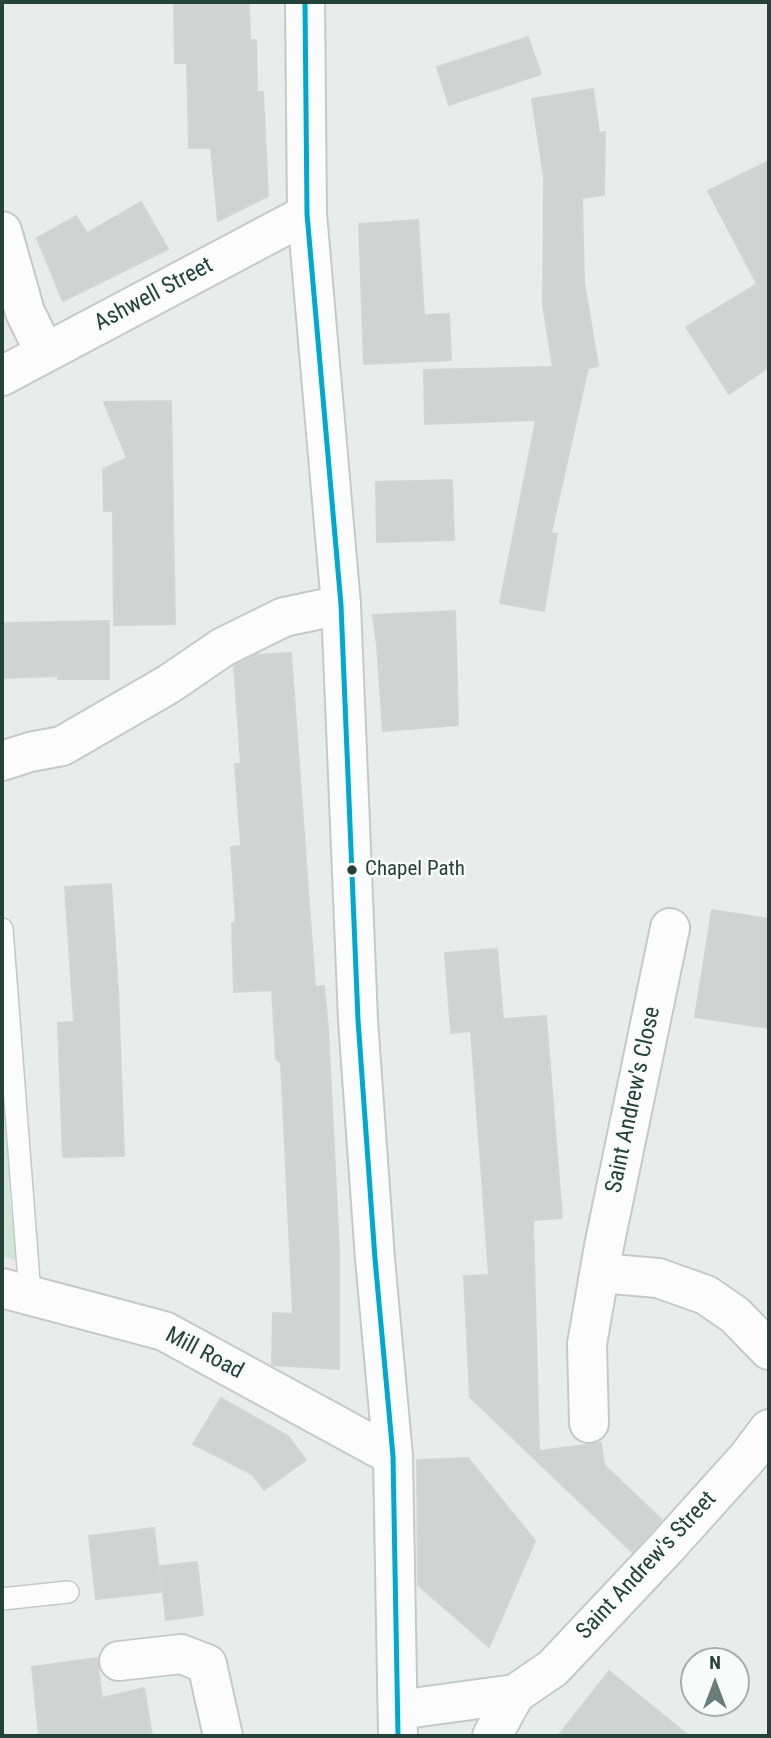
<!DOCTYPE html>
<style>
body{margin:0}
#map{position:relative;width:771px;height:1738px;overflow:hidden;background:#e8edeb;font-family:"Roboto Condensed",sans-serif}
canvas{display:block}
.frame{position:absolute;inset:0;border:4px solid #24423a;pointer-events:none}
.north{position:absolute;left:680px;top:1647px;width:70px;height:70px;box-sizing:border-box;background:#f7fbf9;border:2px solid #a3b1ad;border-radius:50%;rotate:0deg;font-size:19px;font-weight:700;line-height:28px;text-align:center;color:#24423a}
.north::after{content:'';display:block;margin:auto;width:24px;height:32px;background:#697e78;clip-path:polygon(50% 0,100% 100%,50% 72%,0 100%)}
</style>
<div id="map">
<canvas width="771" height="1738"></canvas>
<div class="frame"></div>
<div class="north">N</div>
</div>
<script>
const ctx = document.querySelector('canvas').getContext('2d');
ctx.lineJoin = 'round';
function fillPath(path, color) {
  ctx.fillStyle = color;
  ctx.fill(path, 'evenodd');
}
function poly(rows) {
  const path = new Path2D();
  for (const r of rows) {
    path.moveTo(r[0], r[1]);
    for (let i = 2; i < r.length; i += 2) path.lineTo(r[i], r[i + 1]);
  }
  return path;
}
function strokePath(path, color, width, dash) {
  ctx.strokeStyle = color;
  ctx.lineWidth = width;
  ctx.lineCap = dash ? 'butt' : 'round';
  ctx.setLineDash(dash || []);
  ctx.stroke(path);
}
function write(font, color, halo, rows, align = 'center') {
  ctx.font = font + ' "Roboto Condensed",sans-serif';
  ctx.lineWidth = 5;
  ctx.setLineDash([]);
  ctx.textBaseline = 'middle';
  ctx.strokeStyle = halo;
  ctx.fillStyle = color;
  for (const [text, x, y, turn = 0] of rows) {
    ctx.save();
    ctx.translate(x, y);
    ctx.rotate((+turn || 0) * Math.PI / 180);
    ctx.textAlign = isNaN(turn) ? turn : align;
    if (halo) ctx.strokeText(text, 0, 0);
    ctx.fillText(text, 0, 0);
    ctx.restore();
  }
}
fillPath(poly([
 [2,1049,6,1084,10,1203,19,1261,2,1257]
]), '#d1e6d8');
const building = poly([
 [174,2,249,2,250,40,256,40,257,92,263,92,268,196,218,221,211,148,189,148,187,63,175,63,174,2],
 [528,37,541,74,449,105,437,67,528,37],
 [593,89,599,133,605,132,604,195,582,198,584,282,598,366,588,368,551,533,557,534,544,611,500,603,536,420,425,424,424,370,553,367,543,305,544,177,532,99,593,89],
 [769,161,769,367,729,394,686,327,757,284,708,191,769,161],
 [141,202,168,249,63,301,37,238,76,216,87,233,141,202],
 [418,220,424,315,449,314,451,360,364,364,359,224,418,220],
 [171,401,175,624,114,625,113,511,104,511,103,469,127,458,104,402,171,401],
 [452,480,454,540,377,542,376,482,452,480],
 [455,611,458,725,383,731,377,646,373,615,455,611],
 [109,621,109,679,58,679,58,676,2,678,2,623,109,621],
 [291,653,315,987,324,986,328,1028,339,1250,339,1369,272,1365,273,1313,293,1314,281,1063,276,1059,272,990,234,992,232,923,236,923,231,847,241,846,235,764,241,764,234,666,256,655,291,653],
 [111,884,118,989,124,1156,63,1157,58,1023,74,1022,65,887,111,884],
 [712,910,769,919,769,1028,695,1017,712,910],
 [497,949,503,1019,546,1016,562,1218,533,1220,539,1451,601,1443,604,1465,662,1520,632,1552,470,1397,464,1276,489,1275,471,1031,451,1033,445,953,497,949],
 [221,1398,288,1436,306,1460,264,1490,252,1474,193,1444,221,1398],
 [468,1458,535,1541,489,1647,418,1585,417,1460,468,1458],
 [154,1528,161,1592,96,1599,89,1536,154,1528],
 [197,1562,203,1615,166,1620,160,1566,197,1562],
 [97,1658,102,1698,144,1688,152,1736,39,1736,32,1667,97,1658],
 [609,1671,689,1736,558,1736,609,1671]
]);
fillPath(building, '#cfd4d2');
strokePath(building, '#d1d6d4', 2);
const lane = poly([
 [2,929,30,1294],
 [2,1599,68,1592]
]);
const street = poly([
 [2,231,25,312,45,353],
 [2,376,307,214],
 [2,761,30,752,62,746,169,684,223,647,284,617,341,605],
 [600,1273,658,1278,706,1295,735,1315,769,1350],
 [2,1288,164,1331,393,1456],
 [589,1423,587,1344,604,1246,670,928],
 [119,1661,181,1654,207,1664,223,1736]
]);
const secondary = poly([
 [305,2,307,214,341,605,358,1020,375,1259,393,1456,398,1736],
 [398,1710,515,1694,553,1668,667,1547,748,1457,769,1429],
 [492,1736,515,1694]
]);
strokePath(lane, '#c5cac8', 24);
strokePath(street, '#c5cac8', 42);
strokePath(secondary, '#c3cbc8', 42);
strokePath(lane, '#fcfcfc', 21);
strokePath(street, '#fcfcfc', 38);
strokePath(secondary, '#fcfcfc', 38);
strokePath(poly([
 [305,2,307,214,341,605,358,1020,375,1259,393,1456,398,1736]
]), '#00a9ce', 5);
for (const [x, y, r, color] of [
 [352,870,6,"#24423a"]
]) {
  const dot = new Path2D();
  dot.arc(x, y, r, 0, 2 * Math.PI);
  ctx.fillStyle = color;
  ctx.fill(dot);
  strokePath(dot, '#f7fbf9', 2.5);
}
write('21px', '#24423a', '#f7fbf9', [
 ["Chapel Path",365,870]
], 'left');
write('23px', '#24423a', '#f7fbf9', [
 ["Ashwell Street",154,295,-28],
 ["Saint Andrew's Close",634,1100,-78],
 ["Mill Road",204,1354,28],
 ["Saint Andrew's Street",647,1566,-47]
]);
</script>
